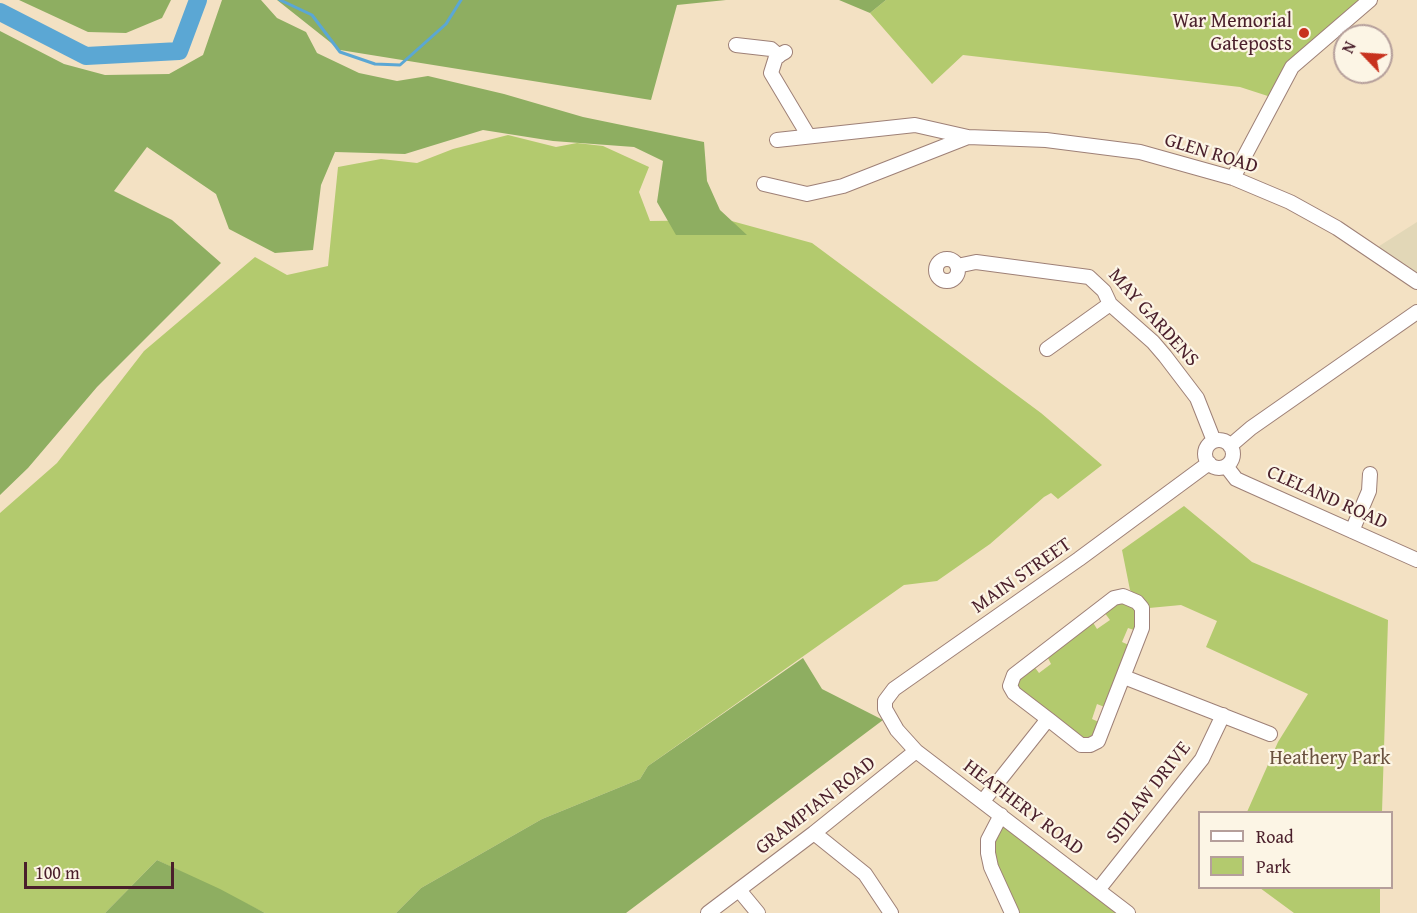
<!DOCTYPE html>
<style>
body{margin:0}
#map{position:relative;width:1417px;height:913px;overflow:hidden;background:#f3e1c3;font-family:"Gentium Book Plus",serif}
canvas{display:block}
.legend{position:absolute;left:1198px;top:811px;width:195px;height:78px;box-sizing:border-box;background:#fcf5e5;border:2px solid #b59f9b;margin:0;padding:8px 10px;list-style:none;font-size:18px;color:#4a1f2b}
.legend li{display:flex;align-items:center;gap:12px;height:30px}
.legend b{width:30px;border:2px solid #b59f9b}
.north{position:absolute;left:1333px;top:24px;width:60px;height:60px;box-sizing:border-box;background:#fcf5e5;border:2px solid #b59f9b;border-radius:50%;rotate:295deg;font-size:16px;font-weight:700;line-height:24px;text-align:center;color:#4a1f2b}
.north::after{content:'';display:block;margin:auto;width:21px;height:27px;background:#c8321e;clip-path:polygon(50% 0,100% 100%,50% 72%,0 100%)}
.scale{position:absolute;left:24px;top:862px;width:150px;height:27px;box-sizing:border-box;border:3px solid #4a1f2b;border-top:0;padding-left:8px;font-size:18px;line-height:21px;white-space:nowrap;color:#4a1f2b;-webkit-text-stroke:4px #fcf5e5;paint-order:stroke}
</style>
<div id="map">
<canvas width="1417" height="913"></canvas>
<ul class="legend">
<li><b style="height:8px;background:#fff"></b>Road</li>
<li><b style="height:16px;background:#b3ca6e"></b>Park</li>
</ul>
<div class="north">N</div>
<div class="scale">100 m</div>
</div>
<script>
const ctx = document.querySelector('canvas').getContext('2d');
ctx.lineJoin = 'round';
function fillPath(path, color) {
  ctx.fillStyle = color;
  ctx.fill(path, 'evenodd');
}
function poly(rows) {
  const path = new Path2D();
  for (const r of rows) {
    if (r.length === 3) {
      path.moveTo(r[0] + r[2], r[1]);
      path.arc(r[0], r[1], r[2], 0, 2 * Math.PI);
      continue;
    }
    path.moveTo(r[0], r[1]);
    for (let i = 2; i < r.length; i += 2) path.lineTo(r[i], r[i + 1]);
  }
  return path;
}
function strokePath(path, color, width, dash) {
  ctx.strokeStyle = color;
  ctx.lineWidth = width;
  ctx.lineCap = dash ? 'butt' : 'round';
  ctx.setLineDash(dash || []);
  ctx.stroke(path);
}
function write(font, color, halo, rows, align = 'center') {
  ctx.font = font + ' "Gentium Book Plus",serif';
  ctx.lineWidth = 4.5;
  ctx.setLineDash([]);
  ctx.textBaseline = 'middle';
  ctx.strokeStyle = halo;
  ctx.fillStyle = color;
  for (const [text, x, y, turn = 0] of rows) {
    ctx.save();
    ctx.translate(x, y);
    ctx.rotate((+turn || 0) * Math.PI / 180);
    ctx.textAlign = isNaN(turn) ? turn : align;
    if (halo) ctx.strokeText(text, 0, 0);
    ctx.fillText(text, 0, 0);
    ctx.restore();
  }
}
fillPath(poly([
 [1417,222,1417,283,1373,250]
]), '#e2d7b7');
fillPath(poly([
 [886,0,1370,0,1303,56,1274,98,1240,87,963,55,932,84,870,13],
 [508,135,556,147,577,143,603,146,649,167,639,192,650,221,728,220,812,243,1041,413,1102,465,1058,499,1051,493,1044,497,990,544,937,581,904,585,648,766,640,779,542,819,421,888,396,913,265,913,157,860,105,913,0,913,0,513,57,463,144,351,255,257,287,275,328,266,338,167,381,159,417,163,453,149],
 [1184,506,1252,562,1388,620,1382,812,1247,812,1278,742,1308,694,1206,647,1217,621,1181,605,1149,608,1130,590,1122,550],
 [1121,600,1139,609,1137,631,1128,628,1122,642,1131,646,1107,708,1097,704,1092,719,1101,723,1093,741,1086,741,1017,689,1016,684,1020,676,1033,665,1039,673,1051,664,1047,656,1092,621,1097,629,1110,620,1104,612],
 [1002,827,1006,828,1116,913,1020,913,1007,894,993,855,993,844],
 [1260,888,1380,888,1380,913,1294,913]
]), '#b3ca6e');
fillPath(poly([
 [19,0,171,0,162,18,126,33,88,32],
 [222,0,261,0,277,18,306,32,317,53,359,73,397,81,428,76,504,94,583,117,704,142,707,181,720,210,747,235,676,235,657,202,663,161,634,147,553,141,483,130,405,154,335,152,321,185,313,250,275,253,229,229,216,194,147,147,114,191,172,220,221,263,97,387,28,468,0,495,0,31,64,64,105,75,169,74,203,55],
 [277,0,726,0,677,5,651,100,340,50],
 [839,0,886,0,870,13],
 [803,658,822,689,883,720,626,913,396,913,421,888,542,819,640,779,648,766],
 [157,860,220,889,265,913,105,913]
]), '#8eae61');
strokePath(poly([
 [280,0,312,15,340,52,375,64,400,65,446,24,461,0]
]), '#5ba7d4', 3);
strokePath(poly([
 [0,12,86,56,179,51,198,0]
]), '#5ba7d4', 18);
const minor = poly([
 [736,45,771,49,779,56],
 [785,52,776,57,771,73,808,135],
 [777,140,915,125,968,137,1046,140,1140,152,1233,178,1290,202,1337,228,1417,282],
 [1233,178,1292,67,1370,0],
 [764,184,807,194,843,186,968,137],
 [947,270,11],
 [957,266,976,262,1089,277,1104,291,1110,304,1153,342,1165,356,1197,398,1214,441],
 [1047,349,1110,304],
 [1219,454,14],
 [1230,446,1251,428,1417,312],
 [1226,466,1236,479,1247,484,1417,560],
 [1352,531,1369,491,1370,474],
 [1124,677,1270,734],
 [983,801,1048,719,1081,745,1090,745,1098,741,1142,628,1142,608,1137,602,1123,596,1114,598,1014,675,1010,686,1014,693,1048,719],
 [1001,815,988,840,988,853,991,867,1012,913],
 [814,833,865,874,891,913],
 [739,890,758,913],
 [1098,890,1202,759,1223,715],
 [708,913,814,833,916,751],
 [1128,913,916,751,897,730,885,709,885,701,894,689,1079,559,1209,463]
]);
strokePath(minor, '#9e8077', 16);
strokePath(minor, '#fff', 14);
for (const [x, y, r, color] of [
 [1304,33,6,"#c8321e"]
]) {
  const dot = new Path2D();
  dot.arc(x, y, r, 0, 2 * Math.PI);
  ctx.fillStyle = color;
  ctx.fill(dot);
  strokePath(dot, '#fcf5e5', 2);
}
write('20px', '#4a1f2b', '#fcf5e5', [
 ["War Memorial",1292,22],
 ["Gateposts",1292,45]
], 'right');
write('20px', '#4a1f2b', '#fcf5e5', [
 ["GLEN ROAD",1211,154,17],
 ["MAY GARDENS",1153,318,48],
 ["CLELAND ROAD",1327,498,24],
 ["MAIN STREET",1022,576,-35],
 ["SIDLAW DRIVE",1149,793,-52],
 ["GRAMPIAN ROAD",816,806,-38],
 ["HEATHERY ROAD",1023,808,37]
]);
write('20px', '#6a523f', '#fcf5e5', [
 ["Heathery Park",1330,759]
]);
</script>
